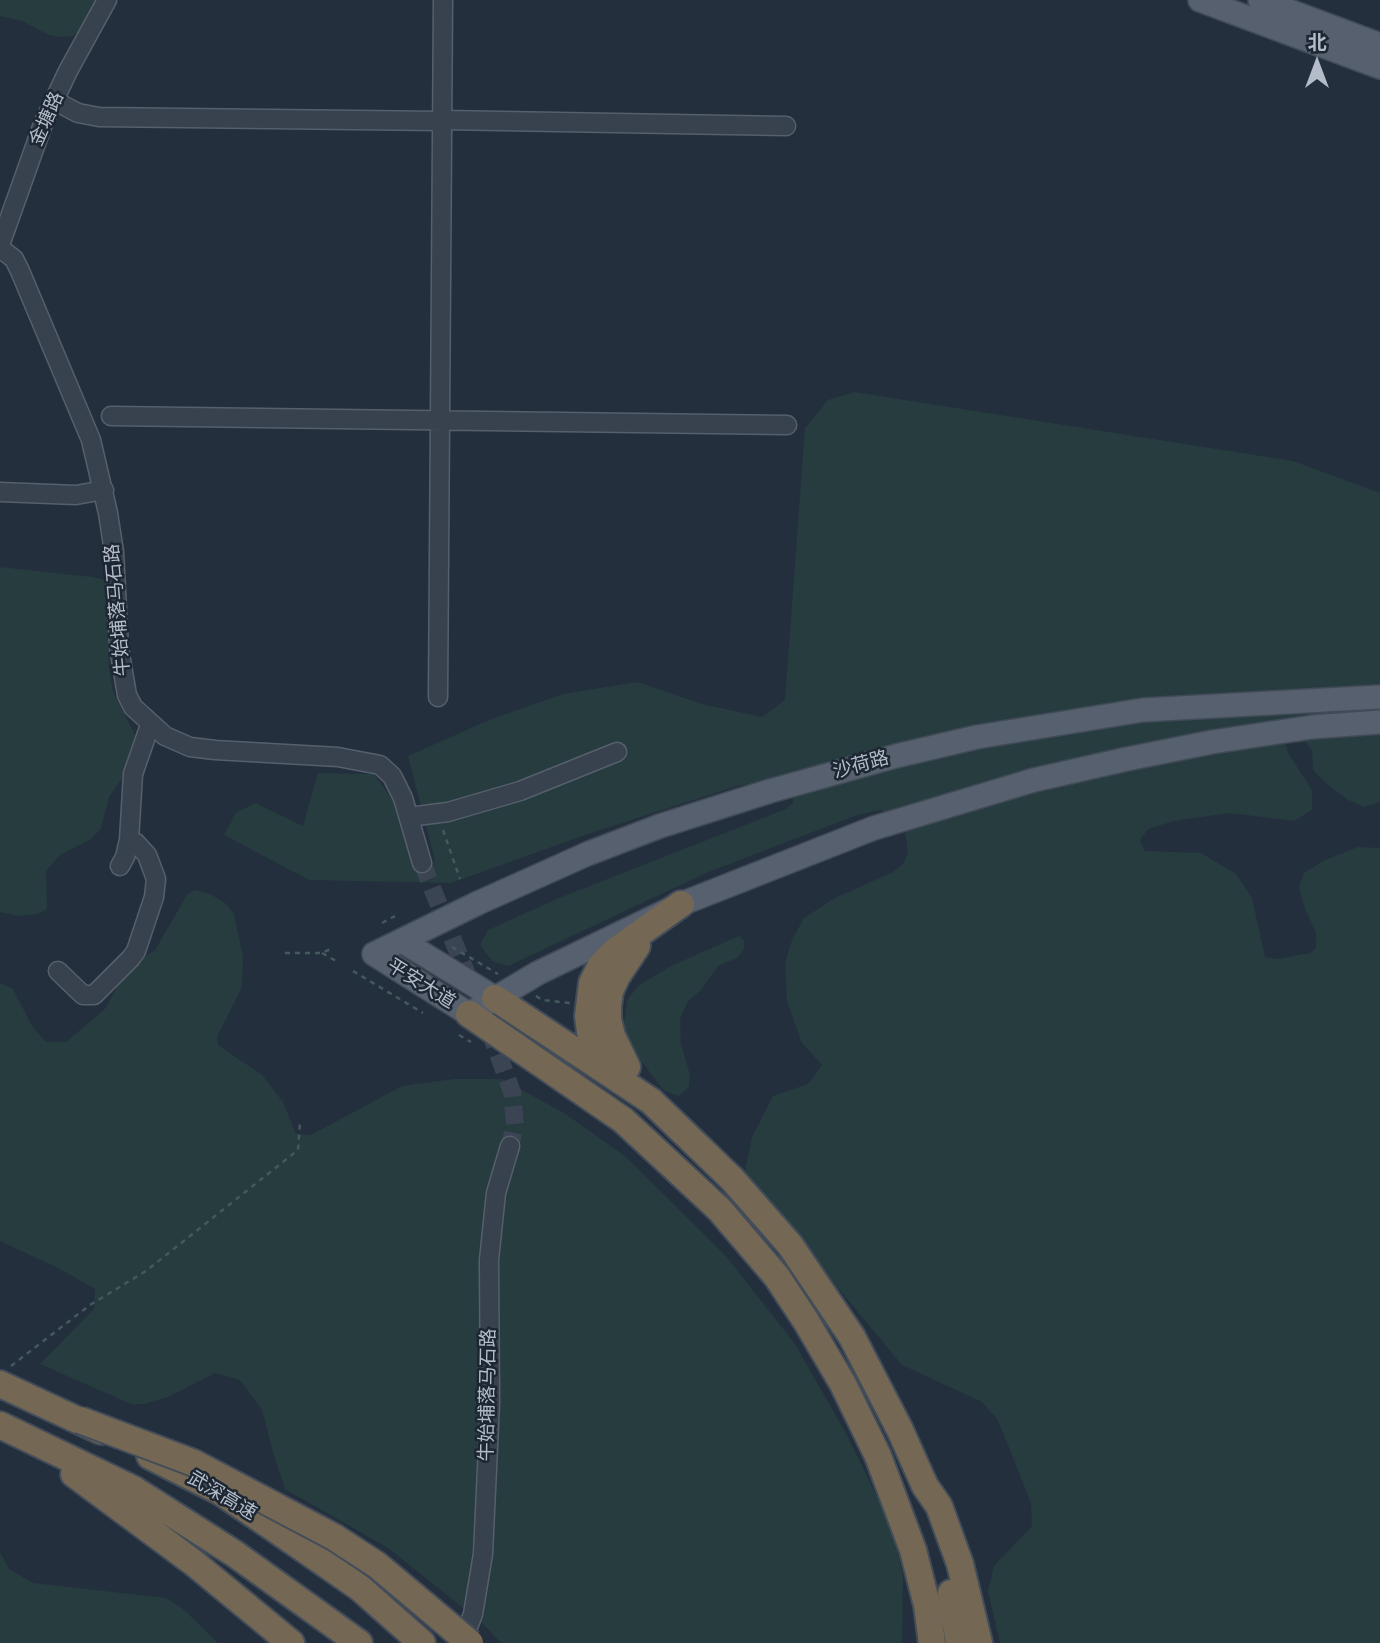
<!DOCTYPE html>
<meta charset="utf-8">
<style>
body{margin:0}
#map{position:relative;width:1380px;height:1643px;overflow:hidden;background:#242f3e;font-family:"IBM Plex Sans","Noto Sans SC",sans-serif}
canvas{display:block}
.north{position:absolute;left:1282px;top:28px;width:70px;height:70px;-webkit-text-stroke:5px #1d2633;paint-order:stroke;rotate:0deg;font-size:19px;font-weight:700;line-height:28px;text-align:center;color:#b4bcc9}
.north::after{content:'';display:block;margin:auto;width:24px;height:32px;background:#b4bcc9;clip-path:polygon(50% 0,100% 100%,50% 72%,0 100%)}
</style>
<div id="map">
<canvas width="1380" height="1643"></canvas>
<div class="north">北</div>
</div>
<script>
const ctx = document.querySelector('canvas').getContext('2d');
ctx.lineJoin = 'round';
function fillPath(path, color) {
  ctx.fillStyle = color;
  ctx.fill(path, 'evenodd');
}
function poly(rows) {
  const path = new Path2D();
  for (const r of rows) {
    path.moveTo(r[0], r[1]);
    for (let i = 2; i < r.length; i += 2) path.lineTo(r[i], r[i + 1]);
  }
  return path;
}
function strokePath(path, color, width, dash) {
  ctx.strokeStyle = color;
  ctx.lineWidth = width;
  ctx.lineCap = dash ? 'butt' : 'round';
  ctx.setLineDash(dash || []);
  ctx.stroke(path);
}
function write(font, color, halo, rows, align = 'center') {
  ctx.font = font + ' "IBM Plex Sans","Noto Sans SC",sans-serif';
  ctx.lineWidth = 5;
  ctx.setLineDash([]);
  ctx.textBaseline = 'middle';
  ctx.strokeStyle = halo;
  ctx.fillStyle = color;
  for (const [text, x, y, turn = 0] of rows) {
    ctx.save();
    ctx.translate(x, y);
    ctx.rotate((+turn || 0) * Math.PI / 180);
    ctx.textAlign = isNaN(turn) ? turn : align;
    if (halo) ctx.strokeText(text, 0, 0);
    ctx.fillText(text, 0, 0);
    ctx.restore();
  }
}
fillPath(poly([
 [0,0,97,0,82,28,73,36,61,37,49,35,22,21,0,16],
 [854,392,1293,461,1380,493,1380,802,1364,807,1348,800,1327,784,1313,770,1312,750,1306,742,1286,744,1288,753,1312,790,1312,810,1294,821,1230,813,1174,821,1148,829,1140,840,1145,851,1201,853,1236,874,1252,898,1265,957,1277,959,1310,953,1316,948,1316,933,1305,909,1299,887,1304,873,1323,861,1358,847,1380,848,1380,1643,1000,1643,988,1591,994,1566,1032,1526,1031,1503,998,1420,982,1402,902,1365,783,1222,745,1171,752,1137,773,1096,808,1084,822,1065,802,1043,787,1001,785,963,792,940,804,918,835,898,893,872,903,864,908,853,905,830,896,817,880,810,860,814,706,873,508,966,492,961,480,945,488,930,559,898,786,809,793,803,793,792,778,779,737,786,588,834,451,883,309,880,224,835,236,813,255,803,303,826,318,773,374,774,396,805,413,867,435,861,408,756,489,720,563,694,638,682,702,704,762,717,785,700,805,428,828,400],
 [0,567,92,577,105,580,109,668,113,692,135,735,137,752,131,766,109,797,101,829,91,839,60,855,46,871,47,909,38,914,18,916,0,912],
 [194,890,210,894,225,903,234,914,243,957,242,987,217,1037,218,1045,262,1075,283,1102,296,1134,311,1135,402,1086,454,1079,502,1079,564,1113,626,1157,726,1256,795,1344,848,1437,894,1532,903,1578,902,1643,501,1643,482,1623,388,1548,285,1489,274,1456,262,1410,240,1380,215,1373,168,1397,144,1404,131,1404,40,1364,94,1309,95,1289,62,1270,0,1241,0,983,13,989,32,1026,46,1042,66,1042,105,1009,125,973,139,960,155,950,187,895],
 [739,936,744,941,744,949,737,958,718,966,701,990,688,1001,680,1019,681,1044,690,1075,689,1087,679,1096,664,1091,629,1045,624,1023,627,1000,639,985,673,965],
 [0,1552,9,1569,33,1583,166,1598,183,1609,218,1643,0,1643]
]), '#263c3f');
strokePath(poly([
 [422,863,472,987],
 [489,1029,512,1092,515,1124,510,1146]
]), '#3a4453', 18, [18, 9]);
const minor = poly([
 [55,101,78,113,99,117,440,121,444,120,786,126],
 [0,245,43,124,68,71,107,0],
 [0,248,14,259,20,271,91,440,108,513,114,552,119,648,127,695,133,707,165,736,190,747,215,750,338,757,380,765,392,776,403,798,422,863],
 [111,416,787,425],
 [0,492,76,495,104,490],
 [438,697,443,0],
 [409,817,448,812,520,791,617,752],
 [120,866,125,857,129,840,133,774,150,725],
 [58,971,83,995,94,995,131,958,136,951,154,897,156,879,147,855,136,843,129,840],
 [462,1643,473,1614,483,1554,490,1404,489,1260,496,1193,510,1146]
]);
const major = poly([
 [1200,0,1380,67],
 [1260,0,1380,45],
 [402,941,495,998],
 [374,954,469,1014,538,973,681,904,874,828,1034,780,1127,759,1212,742,1312,727,1380,722],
 [374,954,478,903,587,854,660,826,770,791,896,756,977,737,1143,710,1380,697]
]);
const highway = poly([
 [495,998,651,1101,732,1179,790,1245,852,1337,900,1430,925,1486,939,1506,960,1564,979,1643],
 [469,1014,623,1120,720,1210,777,1277,806,1321,843,1384,878,1456,913,1550,927,1605,932,1643],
 [627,1067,612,1036,608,1020,608,1006,610,991,617,976,637,946],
 [614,1068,597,1048,590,1032,588,1016,592,983,600,967,615,951,681,904],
 [0,1384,101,1431],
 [0,1425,133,1489,235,1554,359,1643],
 [150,1456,221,1492,278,1531,360,1588,422,1643],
 [74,1474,194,1563,291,1643],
 [951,1593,959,1643]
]);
strokePath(minor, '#565f6c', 21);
strokePath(major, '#414a57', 26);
strokePath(highway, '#434c59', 30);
strokePath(poly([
 [443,830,460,879],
 [382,923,395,916],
 [452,947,498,974],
 [285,953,322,953,333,948],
 [322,953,336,961],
 [353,971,423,1013],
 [536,996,542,1000,570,1003],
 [459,1035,471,1042],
 [11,1366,90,1305,146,1271,298,1150,300,1122]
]), '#44595c', 2.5, [5, 5]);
strokePath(minor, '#38414e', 18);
strokePath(major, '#56606e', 23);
strokePath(highway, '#746855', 26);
const highwayBridge = poly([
 [80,1420,194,1463,334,1537,377,1565,470,1643]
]);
strokePath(highwayBridge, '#434c59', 30, []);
strokePath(highwayBridge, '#746855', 26);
write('19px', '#b4bcc9', '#1d2633', [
 ["金塘路",47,119,-66],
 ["牛始埔落马石路",118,610,-95],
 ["沙荷路",861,765,-15],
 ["平安大道",421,984,32],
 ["牛始埔落马石路",488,1395,-89],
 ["武深高速",222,1496,31]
]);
</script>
